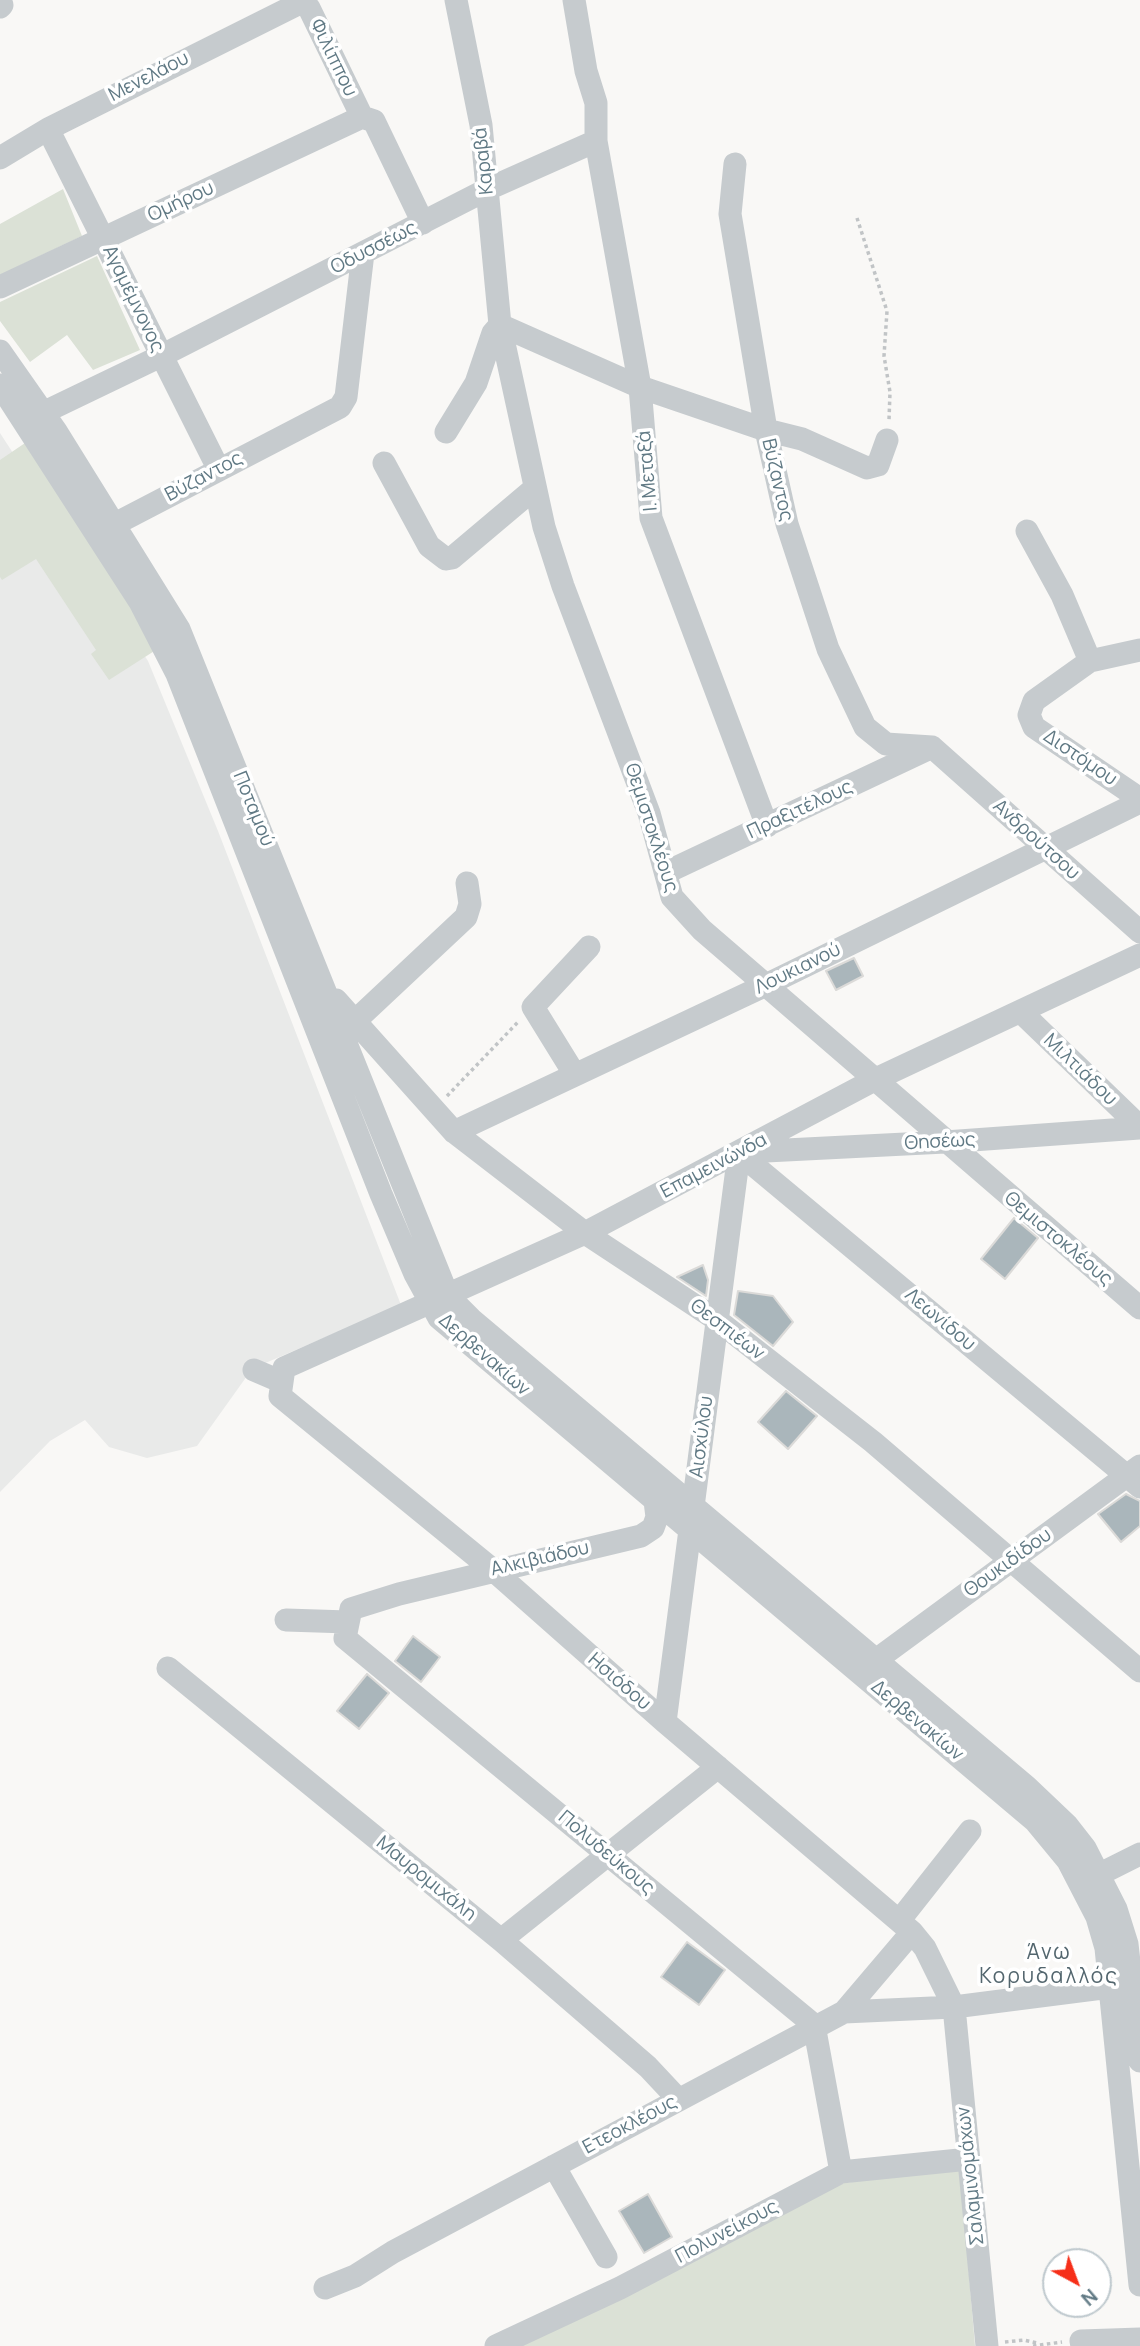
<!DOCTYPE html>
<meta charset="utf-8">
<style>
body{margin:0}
#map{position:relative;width:1140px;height:2346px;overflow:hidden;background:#f9f8f6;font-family:Manrope,sans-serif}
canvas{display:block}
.north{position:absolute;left:1042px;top:2248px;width:70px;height:70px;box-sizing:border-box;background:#fff;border:2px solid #bfc9ce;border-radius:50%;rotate:139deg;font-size:19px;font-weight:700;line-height:28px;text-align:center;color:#607984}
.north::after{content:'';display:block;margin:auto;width:24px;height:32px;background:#f62f19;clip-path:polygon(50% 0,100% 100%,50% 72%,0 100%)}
</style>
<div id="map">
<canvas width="1140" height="2346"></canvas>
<div class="north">N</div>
</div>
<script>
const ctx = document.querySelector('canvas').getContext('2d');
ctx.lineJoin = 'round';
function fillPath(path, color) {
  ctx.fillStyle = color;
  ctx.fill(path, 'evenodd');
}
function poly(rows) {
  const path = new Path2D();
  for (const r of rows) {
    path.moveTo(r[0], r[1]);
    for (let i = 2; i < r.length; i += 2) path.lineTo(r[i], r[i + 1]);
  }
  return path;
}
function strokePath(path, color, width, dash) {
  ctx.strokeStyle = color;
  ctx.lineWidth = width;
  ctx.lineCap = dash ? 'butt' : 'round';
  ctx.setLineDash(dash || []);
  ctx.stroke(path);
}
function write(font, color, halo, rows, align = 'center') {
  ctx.font = font + ' Manrope,sans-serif';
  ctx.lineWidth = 7;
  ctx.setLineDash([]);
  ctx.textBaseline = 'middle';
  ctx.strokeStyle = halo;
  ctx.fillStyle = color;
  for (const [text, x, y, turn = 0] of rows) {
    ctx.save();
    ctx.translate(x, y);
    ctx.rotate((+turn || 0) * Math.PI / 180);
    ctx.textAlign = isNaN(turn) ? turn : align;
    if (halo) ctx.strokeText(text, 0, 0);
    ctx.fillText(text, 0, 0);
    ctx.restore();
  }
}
fillPath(poly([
 [0,433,148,661,218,831,401,1305,263,1364,247,1376,197,1446,147,1458,109,1447,85,1420,50,1441,0,1492]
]), '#e9eae9');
fillPath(poly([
 [63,189,82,236,0,275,0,224],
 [97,256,140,350,93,370,67,335,30,362,0,321,0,302],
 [28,441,159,648,109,680,91,654,96,650,36,559,2,580,0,577,0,460],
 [960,2168,975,2346,500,2346,844,2183]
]), '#dbe1d6');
const building = poly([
 [854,958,863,976,836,990,826,971,854,958],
 [1014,1218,1038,1238,1005,1279,981,1259,1014,1218],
 [703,1265,708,1280,706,1296,677,1277,703,1265],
 [738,1291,773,1296,793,1322,773,1346,734,1315,738,1291],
 [786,1391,817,1416,788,1449,758,1422,786,1391],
 [1126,1494,1140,1501,1140,1526,1121,1542,1098,1514,1126,1494],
 [413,1636,440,1657,421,1682,395,1661,413,1636],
 [367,1674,389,1693,359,1729,337,1711,367,1674],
 [687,1942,725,1970,699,2005,661,1977,687,1942],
 [648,2194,672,2237,644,2253,619,2211,648,2194]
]);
fillPath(building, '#aab6bb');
strokePath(building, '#dbdad8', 2);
strokePath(poly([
 [857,218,887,311,884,356,890,392,889,420],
 [447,1096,519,1021],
 [1005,2342,1024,2340,1037,2343],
 [1033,2346,1062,2342]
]), '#c1c4c6', 3.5, [3.5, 3.5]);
strokePath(poly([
 [456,0,481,125,500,325,544,527,563,586,649,813,672,897,702,930,1140,1308],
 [574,0,586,71,596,103,596,141,640,387,651,518,767,826],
 [0,7,2,5],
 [48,129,218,468],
 [0,158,48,129,300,3,309,8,362,117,374,121,423,223],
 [735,164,730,214,766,430,802,439,867,468,878,465,887,440],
 [0,287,362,117],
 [500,325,640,387,766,430,787,524,828,649,865,727,886,744,932,747],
 [0,351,56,431,179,629,448,1296,471,1319,1027,1787,1067,1825,1085,1848,1116,1909,1127,1944,1140,2061],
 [0,385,140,602,177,674,381,1194,415,1274,439,1318,1035,1821,1068,1861,1097,1917,1106,1948,1140,2285],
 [30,419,161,356,488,189,596,141],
 [446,432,476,383,493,333,500,325],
 [384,463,429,546,446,559,452,558,535,488],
 [115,524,340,407,346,397,363,253],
 [1027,531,1062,595,1090,661],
 [1140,650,1090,661,1034,701,1029,715,1034,727,1140,799],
 [932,747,1140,932],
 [667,872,930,748],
 [336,1000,454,1132,585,1233,717,1320,873,1442,1140,1671],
 [1021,1012,1140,1127],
 [354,1022,466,917,470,904,467,883],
 [575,1075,533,1007,589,947],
 [454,1132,766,985,1140,802],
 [746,1152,945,1142,1140,1128],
 [739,1153,1140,1487],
 [254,1370,282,1382],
 [655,1501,657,1517,653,1528,641,1536,399,1594,351,1609,345,1638,814,2025,841,2172],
 [286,1620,348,1622],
 [876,1660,1140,1466],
 [168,1668,501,1940,648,2067,678,2099],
 [665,1722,739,1153],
 [1100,1874,1140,1854],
 [899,1921,970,1831],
 [501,1940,718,1767],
 [844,2012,954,2007,1126,1985],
 [554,2166,606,2257],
 [325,2288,355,2276,393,2252,844,2012,912,1932],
 [496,2346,620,2288,841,2172,969,2159],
 [987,2346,954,2007,925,1948,912,1932,665,1722,493,1570,280,1396,284,1368,585,1233,876,1079,1140,955],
 [1082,2346,1081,2341,1140,2339]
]), '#c6cbce', 23);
write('19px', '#607984', '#fff', [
 ["Φιλίππου",333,58,64],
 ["Μενελάου",149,77,-27],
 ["Καραβά",484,161,-96],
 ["Ομήρου",181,202,-25],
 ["Οδυσσέως",374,248,-27],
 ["Αγαμέμνονος",133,299,64],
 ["Ι. Μεταξά",648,471,-95],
 ["Βύζαντος",204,477,-28],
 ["Βύζαντος",777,480,77],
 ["Διστόμου",1080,758,34],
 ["Ποταμού",253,809,68],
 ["Πραξιτέλους",800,810,-25],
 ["Θεμιστοκλέους",651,828,72],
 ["Ανδρούτσου",1036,840,42],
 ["Λουκιανού",798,969,-26],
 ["Μιλτιάδου",1080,1070,44],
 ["Θησέως",940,1142,-3],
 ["Επαμεινώνδα",714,1166,-28],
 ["Θεμιστοκλέους",1058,1239,40],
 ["Λεωνίδου",940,1320,40],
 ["Θεσπιέων",727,1330,37],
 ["Δερβενακίων",484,1355,41],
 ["Αισχύλου",702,1437,-83],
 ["Αλκιβιάδου",540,1559,-13],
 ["Θουκιδίδου",1008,1563,-36],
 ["Ησιόδου",619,1682,41],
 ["Δερβενακίων",917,1721,40],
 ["Πολυδεύκους",606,1853,40],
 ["Μαυρομιχάλη",426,1879,39],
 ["Ετεοκλέους",630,2125,-28],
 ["Σαλαμινομάχων",971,2176,-96],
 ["Πολυνείκους",727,2232,-28]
]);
ctx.letterSpacing = '2px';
write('21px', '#53666e', '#fff', [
 ["Άνω",1049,1953],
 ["Κορυδαλλός",1049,1977]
]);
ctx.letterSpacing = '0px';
</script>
